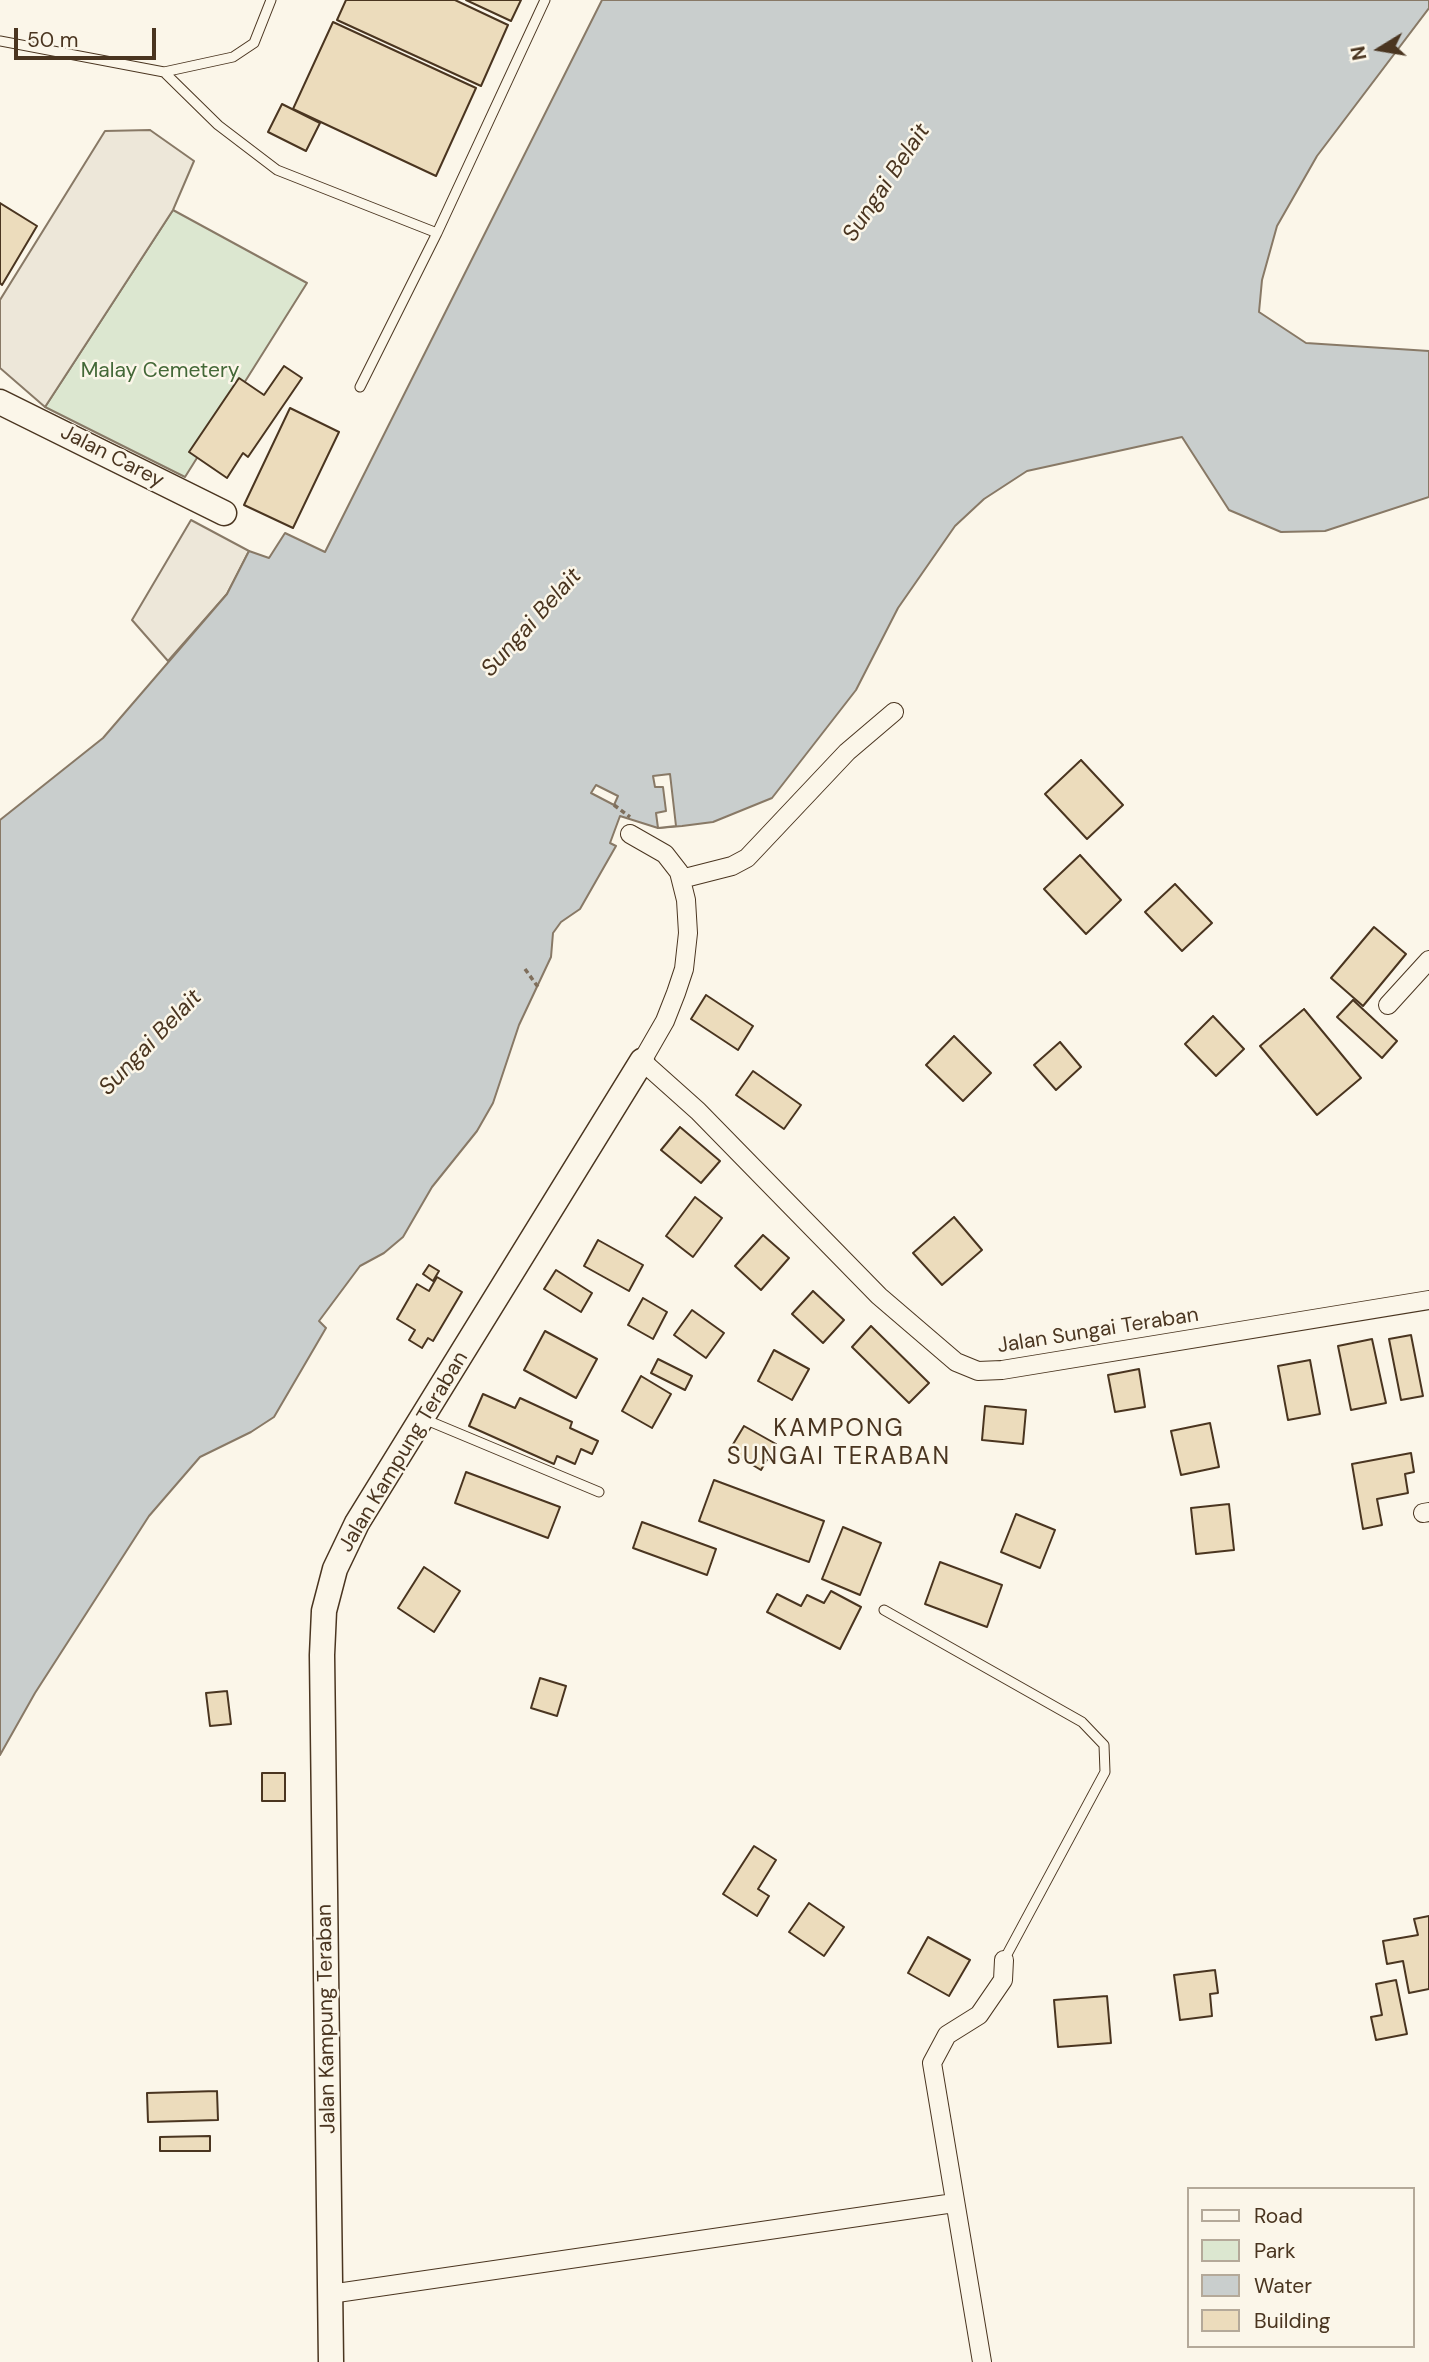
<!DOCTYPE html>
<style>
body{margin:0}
#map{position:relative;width:1429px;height:2362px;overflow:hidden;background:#fbf6e9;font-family:"DM Sans",sans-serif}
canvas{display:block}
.legend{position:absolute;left:1187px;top:2187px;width:228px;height:161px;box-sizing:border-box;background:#fbf6e9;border:2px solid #b4a999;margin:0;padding:9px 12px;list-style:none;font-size:21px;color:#4a3520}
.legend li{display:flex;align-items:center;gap:14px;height:35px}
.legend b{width:35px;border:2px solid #b4a999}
.north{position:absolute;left:1345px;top:14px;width:70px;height:70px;-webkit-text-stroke:5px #fbf6e9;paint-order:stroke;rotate:259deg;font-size:19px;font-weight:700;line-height:28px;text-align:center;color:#4a3520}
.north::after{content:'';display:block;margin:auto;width:24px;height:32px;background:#4a3520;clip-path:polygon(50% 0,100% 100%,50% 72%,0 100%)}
.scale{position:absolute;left:14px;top:28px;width:142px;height:32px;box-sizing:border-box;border:4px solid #4a3520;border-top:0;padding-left:9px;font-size:21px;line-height:24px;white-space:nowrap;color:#4a3520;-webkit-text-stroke:5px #fbf6e9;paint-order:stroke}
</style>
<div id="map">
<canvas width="1429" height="2362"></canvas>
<ul class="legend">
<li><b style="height:9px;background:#fbf6e9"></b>Road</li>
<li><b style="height:19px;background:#dce7d0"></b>Park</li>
<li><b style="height:19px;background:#c9cecd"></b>Water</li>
<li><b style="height:19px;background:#ecdcbc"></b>Building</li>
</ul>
<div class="north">N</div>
<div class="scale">50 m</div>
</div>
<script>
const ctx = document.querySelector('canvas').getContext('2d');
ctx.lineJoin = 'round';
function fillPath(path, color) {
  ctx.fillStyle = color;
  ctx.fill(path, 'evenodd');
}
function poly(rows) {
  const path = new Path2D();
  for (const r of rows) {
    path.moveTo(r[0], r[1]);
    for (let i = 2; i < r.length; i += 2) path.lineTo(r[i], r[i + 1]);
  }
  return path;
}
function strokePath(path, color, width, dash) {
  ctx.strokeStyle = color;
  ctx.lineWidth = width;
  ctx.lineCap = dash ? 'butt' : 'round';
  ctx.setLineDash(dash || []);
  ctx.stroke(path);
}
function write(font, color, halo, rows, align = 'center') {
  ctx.font = font + ' "DM Sans",sans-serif';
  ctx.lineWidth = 5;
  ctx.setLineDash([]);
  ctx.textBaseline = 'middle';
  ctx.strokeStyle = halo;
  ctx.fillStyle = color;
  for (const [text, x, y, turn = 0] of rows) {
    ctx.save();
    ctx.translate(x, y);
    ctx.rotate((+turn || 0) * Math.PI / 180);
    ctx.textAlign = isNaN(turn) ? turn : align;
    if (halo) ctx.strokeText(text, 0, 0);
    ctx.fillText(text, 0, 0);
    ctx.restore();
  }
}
const green = poly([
 [173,210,307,283,185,477,45,407,173,210]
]);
fillPath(green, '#dce7d0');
strokePath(green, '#887966', 2);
const parking = poly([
 [150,130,194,161,173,210,45,407,0,368,0,300,105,131,150,130],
 [191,520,249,551,227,594,168,661,132,620,191,520]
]);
fillPath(parking, '#ede7d9');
strokePath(parking, '#887966', 2);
const water = poly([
 [602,0,1429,0,1429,8,1317,156,1277,226,1262,280,1259,312,1306,343,1429,351,1429,497,1325,531,1281,532,1229,510,1182,437,1027,471,984,499,955,526,898,608,856,690,772,798,713,822,682,826,658,828,620,816,610,843,616,846,580,909,561,922,553,933,551,957,519,1025,493,1103,477,1131,432,1187,403,1237,384,1253,360,1266,319,1321,326,1328,274,1417,251,1432,200,1457,149,1516,35,1693,0,1755,0,820,103,738,227,594,249,551,269,558,285,533,325,552,602,0]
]);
fillPath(water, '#c9cecd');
strokePath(water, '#887966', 2);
const pier = poly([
 [670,774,676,826,658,828,656,813,666,811,663,787,655,787,653,776,670,774],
 [596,785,618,796,614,805,591,793,596,785]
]);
fillPath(pier, '#fbf6e9');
strokePath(pier, '#887966', 2);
const building = poly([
 [346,0,455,0,508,25,481,86,337,20,346,0],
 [466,0,521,0,511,21,466,0],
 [333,22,476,88,436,176,293,109,333,22],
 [282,104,320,123,306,151,268,132,282,104],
 [0,203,37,226,2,285,0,283,0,203],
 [284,366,302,378,248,457,243,453,227,478,189,452,239,378,264,395,284,366],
 [290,408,339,432,293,528,244,505,290,408],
 [1081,760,1123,805,1087,839,1045,794,1081,760],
 [1080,855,1121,900,1086,934,1044,889,1080,855],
 [1175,884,1212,923,1182,951,1145,912,1175,884],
 [1374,927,1406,954,1363,1006,1331,978,1374,927],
 [706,995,753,1026,738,1050,691,1019,706,995],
 [1353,1000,1397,1041,1382,1058,1337,1017,1353,1000],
 [1304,1009,1361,1078,1317,1115,1260,1046,1304,1009],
 [1213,1016,1244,1049,1216,1076,1185,1044,1213,1016],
 [954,1036,991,1073,963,1101,926,1065,954,1036],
 [1060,1042,1081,1067,1056,1090,1034,1065,1060,1042],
 [753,1071,801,1105,784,1129,736,1095,753,1071],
 [680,1127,720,1161,701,1183,661,1150,680,1127],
 [695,1197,722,1218,693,1257,666,1236,695,1197],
 [954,1217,982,1250,942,1285,913,1253,954,1217],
 [763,1235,789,1258,761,1290,735,1266,763,1235],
 [598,1240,643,1265,629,1291,584,1266,598,1240],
 [429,1265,439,1271,433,1281,423,1274,429,1265],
 [556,1270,592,1293,581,1312,544,1289,556,1270],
 [437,1277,462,1292,433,1341,428,1338,422,1348,409,1340,415,1330,397,1319,417,1284,429,1291,437,1277],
 [813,1291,844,1320,823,1343,792,1314,813,1291],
 [643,1298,667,1312,653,1339,628,1325,643,1298],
 [692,1310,724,1333,706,1358,674,1335,692,1310],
 [871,1326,929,1383,909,1403,852,1347,871,1326],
 [545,1331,597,1359,576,1398,524,1370,545,1331],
 [1411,1335,1423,1396,1401,1400,1389,1339,1411,1335],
 [1372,1339,1386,1403,1351,1410,1338,1346,1372,1339],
 [774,1350,809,1369,792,1400,758,1381,774,1350],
 [658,1359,692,1376,685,1390,651,1373,658,1359],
 [1310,1360,1320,1414,1288,1420,1278,1366,1310,1360],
 [1139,1369,1145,1407,1115,1412,1108,1375,1139,1369],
 [641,1376,671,1394,652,1428,622,1411,641,1376],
 [483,1394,515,1408,520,1398,572,1422,570,1428,598,1441,592,1454,581,1449,575,1464,557,1456,554,1464,469,1426,483,1394],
 [985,1406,1026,1410,1023,1444,982,1440,985,1406],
 [1210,1423,1219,1467,1181,1475,1171,1431,1210,1423],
 [744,1426,776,1444,761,1470,729,1451,744,1426],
 [1411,1453,1414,1472,1405,1474,1408,1493,1377,1499,1382,1525,1363,1529,1352,1464,1411,1453],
 [466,1472,560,1507,548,1538,455,1503,466,1472],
 [714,1480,824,1521,809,1562,699,1521,714,1480],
 [1229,1504,1234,1550,1196,1554,1191,1508,1229,1504],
 [1016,1514,1055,1530,1040,1568,1001,1552,1016,1514],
 [642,1522,716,1549,707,1575,633,1548,642,1522],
 [843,1527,881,1543,860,1595,822,1579,843,1527],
 [940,1562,1002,1585,987,1627,925,1604,940,1562],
 [424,1567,460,1591,434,1632,398,1608,424,1567],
 [831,1591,861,1607,840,1649,767,1612,777,1594,801,1606,807,1595,824,1603,831,1591],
 [540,1678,566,1686,557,1716,531,1708,540,1678],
 [227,1691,231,1724,210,1726,206,1693,227,1691],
 [262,1773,285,1773,285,1801,262,1801,262,1773],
 [754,1846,776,1860,758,1889,769,1896,757,1916,723,1894,754,1846],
 [809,1903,844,1927,824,1956,789,1932,809,1903],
 [1429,1916,1429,1989,1409,1993,1403,1961,1387,1964,1383,1941,1418,1935,1414,1919,1429,1916],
 [928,1937,970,1960,949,1996,908,1973,928,1937],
 [1215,1970,1218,1993,1210,1994,1212,2016,1180,2020,1174,1975,1215,1970],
 [1396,1980,1407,2034,1376,2040,1371,2017,1382,2015,1376,1984,1396,1980],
 [1107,1996,1111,2043,1058,2047,1054,2000,1107,1996],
 [217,2091,218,2120,148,2122,147,2093,217,2091],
 [210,2136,210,2151,160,2151,160,2137,210,2136]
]);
fillPath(building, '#ecdcbc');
strokePath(building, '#4a3520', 2);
const lane = poly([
 [0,41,164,72,233,57,254,43,271,0],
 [164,72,218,125,277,170,437,233,545,0],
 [360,387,437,233],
 [424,1419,599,1492],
 [884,1610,1082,1722,1104,1745,1105,1772,1004,1960]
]);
const street = poly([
 [630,834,665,854,679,872,686,900,688,933,684,969,676,993,665,1021,642,1061,698,1111,879,1296,956,1362,978,1371,1002,1370,1429,1300],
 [681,879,732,866,747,858,847,752,894,712],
 [1388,1005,1429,960],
 [1423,1513,1429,1512],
 [330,2294,954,2203],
 [982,2362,932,2063,947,2035,979,2015,1003,1980,1004,1960]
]);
const secondary = poly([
 [0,402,224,513],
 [331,2362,322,1655,324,1611,335,1569,357,1523,642,1061]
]);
strokePath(lane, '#4a3520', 11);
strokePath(street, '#4a3520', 20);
strokePath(secondary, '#4a3520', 27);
strokePath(poly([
 [614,805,630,817],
 [525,969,538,987]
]), '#7f6f5c', 3.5, [5, 3.5]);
strokePath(lane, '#fbf6e9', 9);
strokePath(street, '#fbf6e9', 18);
strokePath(secondary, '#fbf6e9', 24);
write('21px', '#436837', '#fbf6e9', [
 ["Malay Cemetery",160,371]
]);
write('21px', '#4a3520', '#fbf6e9', [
 ["Jalan Carey",112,457,27],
 ["Jalan Sungai Teraban",1098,1331,-9],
 ["Jalan Kampung Teraban",404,1452,-59],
 ["Jalan Kampung Teraban",327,2019,-91]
]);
write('italic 23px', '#4a3520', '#fbf6e9', [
 ["Sungai Belait",887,183,-56],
 ["Sungai Belait",532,623,-48],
 ["Sungai Belait",151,1043,-46]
]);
ctx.letterSpacing = '2px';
write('24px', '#4a3520', '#fbf6e9', [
 ["KAMPONG",839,1430],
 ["SUNGAI TERABAN",839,1458]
]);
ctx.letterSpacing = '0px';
</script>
